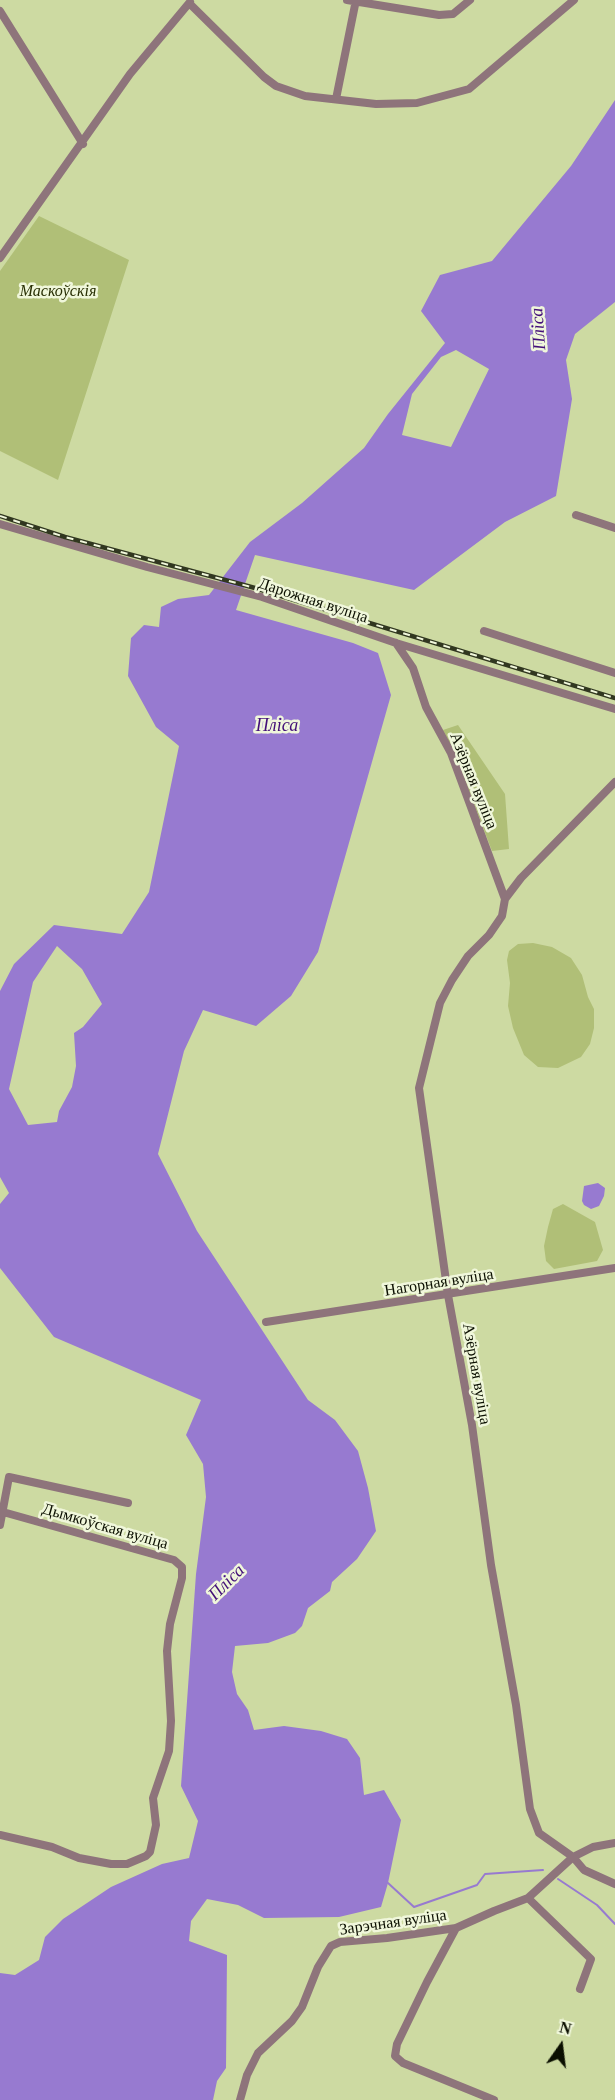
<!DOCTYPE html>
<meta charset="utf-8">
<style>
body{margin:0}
#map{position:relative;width:615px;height:2100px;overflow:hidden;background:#cddaa2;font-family:"Times New Roman",serif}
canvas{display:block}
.north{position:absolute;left:531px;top:2016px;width:60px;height:60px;-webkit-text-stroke:4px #f0f7db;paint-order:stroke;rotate:14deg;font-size:16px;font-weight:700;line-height:24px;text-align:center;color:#0b0f00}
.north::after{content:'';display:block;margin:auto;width:21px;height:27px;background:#0b0f00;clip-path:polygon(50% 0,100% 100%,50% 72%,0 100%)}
</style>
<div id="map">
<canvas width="615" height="2100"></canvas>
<div class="north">N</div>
</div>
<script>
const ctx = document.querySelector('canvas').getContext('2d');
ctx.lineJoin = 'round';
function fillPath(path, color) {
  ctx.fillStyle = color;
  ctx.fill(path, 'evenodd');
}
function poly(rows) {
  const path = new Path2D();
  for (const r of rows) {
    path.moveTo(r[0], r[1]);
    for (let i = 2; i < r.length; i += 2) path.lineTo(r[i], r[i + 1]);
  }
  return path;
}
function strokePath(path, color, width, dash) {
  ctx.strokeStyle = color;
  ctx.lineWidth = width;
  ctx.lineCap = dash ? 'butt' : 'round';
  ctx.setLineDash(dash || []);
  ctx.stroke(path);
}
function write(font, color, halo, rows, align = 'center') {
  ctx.font = font + ' "Times New Roman",serif';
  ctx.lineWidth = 5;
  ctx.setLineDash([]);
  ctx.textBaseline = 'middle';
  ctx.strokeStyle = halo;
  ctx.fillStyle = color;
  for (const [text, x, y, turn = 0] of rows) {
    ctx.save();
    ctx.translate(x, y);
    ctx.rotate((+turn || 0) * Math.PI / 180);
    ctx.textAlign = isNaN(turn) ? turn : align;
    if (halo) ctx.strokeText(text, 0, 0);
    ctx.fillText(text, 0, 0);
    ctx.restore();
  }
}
fillPath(poly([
 [39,216,129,260,58,480,0,451,0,271],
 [458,725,505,794,509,849,492,851,455,754,443,730],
 [533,943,552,947,571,958,582,975,588,997,594,1009,594,1028,590,1044,581,1057,558,1068,538,1067,524,1055,513,1028,508,1006,510,983,507,960,509,951,518,944],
 [563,1204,595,1222,603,1250,597,1261,554,1269,546,1261,544,1246,548,1227,553,1209]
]), '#b0bf77');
fillPath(poly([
 [615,100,615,302,575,334,566,360,572,399,556,496,505,522,414,590,255,555,236,610,353,643,378,653,391,695,318,952,291,996,256,1026,203,1010,184,1051,158,1154,197,1231,308,1400,335,1420,358,1451,368,1488,376,1531,357,1559,332,1582,330,1591,308,1608,302,1626,295,1633,268,1643,235,1646,232,1672,237,1694,248,1710,254,1730,284,1726,321,1731,347,1739,360,1758,364,1795,384,1790,401,1820,388,1883,381,1907,339,1917,264,1918,238,1905,207,1899,191,1921,189,1941,227,1955,226,2068,217,2081,213,2100,0,2100,0,1973,15,1975,39,1960,45,1937,63,1919,111,1887,162,1864,189,1858,198,1821,181,1786,196,1574,206,1497,203,1464,186,1435,201,1400,54,1337,0,1268,0,1204,9,1193,0,1177,0,991,14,964,54,925,122,934,149,892,179,746,156,727,128,676,131,638,144,625,159,627,161,607,178,599,209,595,250,542,302,503,364,448,388,414,445,343,421,311,440,275,492,261,571,166],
 [456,350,489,369,451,447,402,435,412,394,441,357],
 [57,946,82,969,102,1004,83,1027,74,1033,76,1066,72,1087,59,1111,57,1122,28,1125,9,1089,33,982],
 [598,1183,605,1188,604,1196,599,1206,591,1209,584,1205,582,1201,584,1186]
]), '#977ad0');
strokePath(poly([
 [558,1879,597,1905,615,1924],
 [388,1883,414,1907,477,1885,485,1874,543,1870]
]), '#977ad0', 2);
strokePath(poly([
 [347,0,439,15,453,14,470,0],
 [190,4,264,77,276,86,305,96,376,104,417,103,469,89,574,0],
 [0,11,83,144],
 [336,99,356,0],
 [0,258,130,74,190,2],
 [576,515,615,528],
 [0,524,147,567,262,597,396,643,615,709],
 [484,631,615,673],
 [396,643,413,668,426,707,451,753,505,899],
 [615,782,521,878,505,899,502,916,489,935,468,956,452,980,440,1003,419,1088,448,1295,472,1425,491,1565,516,1705,530,1809,539,1833,573,1857,584,1870,615,1884],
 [266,1322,615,1268],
 [0,1525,9,1477,128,1503],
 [0,1835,52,1847,79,1858,111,1864,127,1864,146,1856,150,1852,156,1825,153,1798,169,1751,171,1721,167,1651,170,1624,182,1578,182,1567,174,1560,3,1512],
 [528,1898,591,1959,580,1989],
 [456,1928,427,1982,397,2044,395,2056,403,2063,494,2100],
 [240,2100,247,2075,258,2053,292,2021,302,2007,318,1967,331,1946,340,1942,387,1938,456,1928,494,1911,528,1898,573,1857,593,1847,615,1843]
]), '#8e747b', 8);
const rail = poly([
 [0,516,65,537,255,588,615,698]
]);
strokePath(rail, '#313720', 4.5);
strokePath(rail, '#f0f7db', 2, [7]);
write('italic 16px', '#293005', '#f0f7db', [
 ["Маскоўскія",58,292]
]);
write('16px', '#0b0f00', '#f0f7db', [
 ["Дарожная вуліца",313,601,18],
 ["Азёрная вуліца",473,781,68],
 ["Нагорная вуліца",439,1283,-9],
 ["Азёрная вуліца",476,1374,80],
 ["Дымкоўская вуліца",105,1527,16],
 ["Зарэчная вуліца",393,1923,-8]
]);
write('italic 18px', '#420f78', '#f0f7db', [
 ["Пліса",539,329,-94],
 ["Пліса",277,726],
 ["Пліса",227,1583,-45]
]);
</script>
